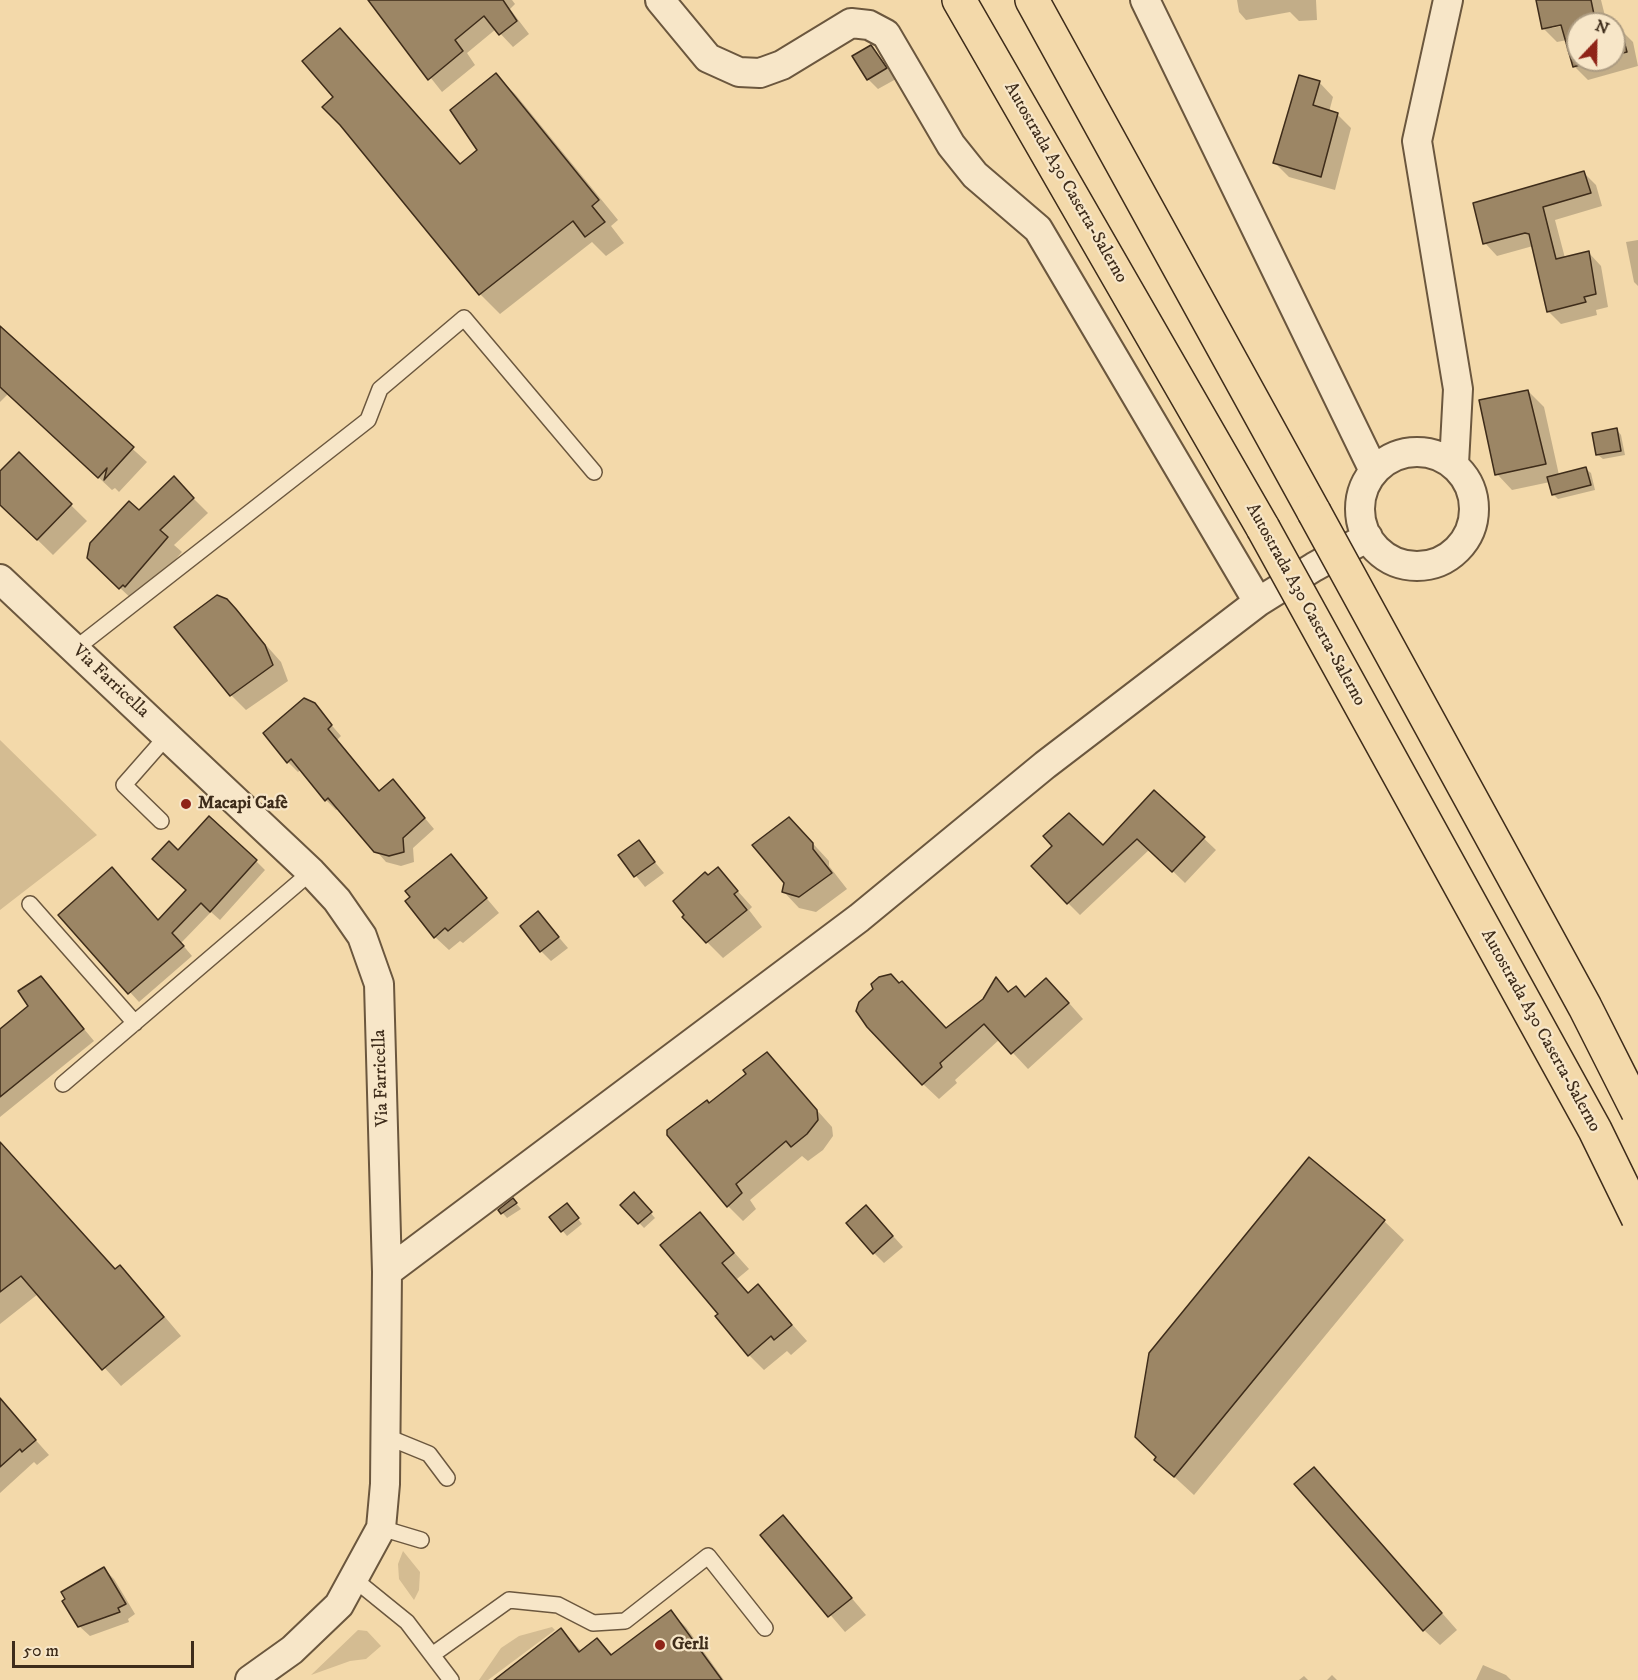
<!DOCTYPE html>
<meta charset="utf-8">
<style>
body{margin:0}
#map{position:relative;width:1638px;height:1680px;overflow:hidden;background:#f3d9aa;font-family:"IM FELL DW Pica",serif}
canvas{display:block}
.north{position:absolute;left:1566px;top:12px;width:60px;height:60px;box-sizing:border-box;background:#f7e6c8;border:2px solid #ad9c82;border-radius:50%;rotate:22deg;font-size:16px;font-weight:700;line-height:24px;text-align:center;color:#3e2c1a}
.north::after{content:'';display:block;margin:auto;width:21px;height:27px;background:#8f2418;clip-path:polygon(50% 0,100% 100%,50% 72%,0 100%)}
.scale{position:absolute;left:12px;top:1641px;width:182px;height:27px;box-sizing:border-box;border:3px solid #3e2c1a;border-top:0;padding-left:8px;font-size:18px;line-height:21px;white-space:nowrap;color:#3e2c1a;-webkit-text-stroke:4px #f7e6c8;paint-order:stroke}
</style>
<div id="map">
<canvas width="1638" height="1680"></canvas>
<div class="north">N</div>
<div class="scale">50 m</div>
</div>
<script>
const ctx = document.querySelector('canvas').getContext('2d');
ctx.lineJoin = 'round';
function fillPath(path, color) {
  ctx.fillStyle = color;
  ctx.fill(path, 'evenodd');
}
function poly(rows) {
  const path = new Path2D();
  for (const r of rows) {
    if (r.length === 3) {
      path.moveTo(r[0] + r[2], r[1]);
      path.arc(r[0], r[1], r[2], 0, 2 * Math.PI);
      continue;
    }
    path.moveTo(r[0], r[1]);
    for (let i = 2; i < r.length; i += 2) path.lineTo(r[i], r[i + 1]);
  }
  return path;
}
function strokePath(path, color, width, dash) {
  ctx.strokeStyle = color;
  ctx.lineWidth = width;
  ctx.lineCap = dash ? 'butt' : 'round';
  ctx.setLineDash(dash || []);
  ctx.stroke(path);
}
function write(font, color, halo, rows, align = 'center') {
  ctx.font = font + ' "IM FELL DW Pica",serif';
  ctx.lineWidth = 4.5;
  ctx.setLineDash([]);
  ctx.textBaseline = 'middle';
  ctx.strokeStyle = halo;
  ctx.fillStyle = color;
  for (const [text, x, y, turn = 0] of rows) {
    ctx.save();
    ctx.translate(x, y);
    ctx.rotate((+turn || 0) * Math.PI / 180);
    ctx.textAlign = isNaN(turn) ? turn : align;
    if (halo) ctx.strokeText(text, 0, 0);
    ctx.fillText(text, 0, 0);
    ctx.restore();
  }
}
fillPath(poly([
 [0,740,97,835,0,910],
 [403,1551,420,1572,419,1590,414,1600,399,1579,398,1564],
 [552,1627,555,1630,488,1680,479,1680,501,1648,519,1636],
 [358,1630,367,1631,381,1646,366,1659,350,1661,311,1675]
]), '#d4bc92');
fillPath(poly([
 [369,0,512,0,515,4,510,9,529,34,513,47,496,29,467,53,475,65,442,92],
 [1237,0,1316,0,1317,20,1299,21,1290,12,1246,20,1239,12],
 [1537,0,1601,0,1607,24,1578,24,1578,60,1614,60,1614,29,1619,28,1633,42,1638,66,1588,80,1574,66,1567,40,1557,42,1543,28],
 [1568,22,1568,25,1552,28,1552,25],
 [340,30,461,165,479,150,496,75,516,95,618,220,611,226,624,243,606,256,592,242,500,314,480,294,342,126,335,97],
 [871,46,896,79,878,89,868,79],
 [1319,82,1333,97,1329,112,1337,114,1351,128,1335,190,1289,177,1275,163],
 [1583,172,1596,185,1602,206,1555,220,1565,258,1589,253,1601,266,1608,307,1596,310,1597,315,1561,324,1548,311,1533,246,1497,256,1485,243],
 [1638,240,1638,286,1634,282,1626,242],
 [0,329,147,462,119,492,115,488,112,490,11,396,8,394,0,402],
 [1528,391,1544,407,1559,475,1586,469,1591,473,1595,490,1558,499,1553,494,1550,482,1512,490,1497,474],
 [1617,430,1621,435,1625,455,1603,459,1598,455,1594,434],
 [19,454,87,521,53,555,0,503,0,473],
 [188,493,208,513,174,545,182,552,140,600,135,602,103,572,139,512],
 [226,600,281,662,288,681,246,710,231,695],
 [314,705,341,736,337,740,380,792,403,792,434,829,413,848,414,862,401,866,386,862,339,808,336,810,326,800,301,769,298,772,288,762],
 [1155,792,1216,850,1185,883,1150,849,1080,915,1068,903,1054,846,1103,847],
 [805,835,829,861,829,866,847,889,816,912,799,908,784,892],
 [638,842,664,873,645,887,620,856],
 [179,852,256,861,265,870,220,920,211,912,181,943,192,956,139,1002,60,915,159,921,188,890],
 [451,856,499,913,463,943,460,941,449,950,435,937],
 [718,869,752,907,749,910,762,927,723,958,707,942,708,877],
 [538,913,568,948,551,961,541,951],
 [41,977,94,1041,0,1117,0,1031,30,1006],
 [996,980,1009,993,1026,998,1062,995,1083,1019,1028,1069,1000,1039,955,1080,957,1083,939,1099,923,1084,947,1030,984,1000],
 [767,1054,832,1127,833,1136,823,1150,808,1161,802,1156,750,1200,756,1209,743,1221,728,1206,709,1104,748,1074],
 [0,1143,116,1271,120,1267,138,1285,181,1336,121,1386,38,1294,0,1324],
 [1309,1159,1384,1221,1404,1240,1194,1495,1156,1460],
 [634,1194,655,1218,644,1228,622,1205],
 [513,1200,521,1209,507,1218,500,1210],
 [571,1210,582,1224,567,1236,551,1217],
 [700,1214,749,1269,737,1279,749,1294,758,1286,807,1341,791,1355,787,1351,764,1370,749,1355,720,1314],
 [876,1217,903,1247,884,1263,874,1253],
 [7,1408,49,1455,37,1465,34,1462,0,1493,0,1415],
 [1329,1485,1457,1630,1440,1645,1424,1630],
 [783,1517,866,1615,845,1632,762,1535],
 [104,1569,114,1579,135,1614,128,1619,129,1622,90,1636,79,1626],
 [670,1612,686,1627,724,1680,496,1680,561,1630,582,1652,597,1640,613,1655],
 [1483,1665,1506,1675,1511,1680,1476,1680],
 [1332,1675,1337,1680,1327,1680],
 [1304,1676,1308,1680,1299,1680]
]), '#0003');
const building = poly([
 [368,0,503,0,517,21,499,35,484,16,455,40,463,51,428,80,368,0],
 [1536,0,1591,0,1596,24,1578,24,1578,60,1597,60,1573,67,1561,25,1542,29,1536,0],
 [1620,26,1627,52,1614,55,1614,28,1620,26],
 [340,28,460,164,477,150,450,110,496,73,599,200,592,206,605,222,585,237,573,221,479,295,340,125,322,107,333,97,302,61,340,28],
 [871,45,887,68,867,80,852,56,871,45],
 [1299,75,1320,81,1313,105,1338,113,1321,177,1273,163,1299,75],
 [1584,171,1591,193,1543,207,1556,259,1589,251,1596,294,1584,297,1586,302,1547,312,1529,234,1525,233,1483,244,1473,203,1584,171],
 [0,326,134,447,104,480,107,468,98,478,0,387,0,326],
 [1528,390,1546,464,1495,475,1479,400,1528,390],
 [1617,428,1621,451,1596,455,1592,433,1617,428],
 [19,452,72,504,37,540,0,505,0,471,19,452],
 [1586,467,1591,485,1552,495,1547,477,1586,467],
 [174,476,194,498,160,530,168,537,125,587,123,585,119,589,87,558,90,543,129,501,139,510,174,476],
 [217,595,227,599,236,609,265,645,273,665,230,696,174,627,217,595],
 [304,698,315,703,332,725,328,729,379,791,393,779,425,818,403,838,404,852,389,856,374,852,328,798,325,801,291,759,287,763,263,733,304,698],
 [1154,790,1205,837,1172,872,1137,839,1067,904,1031,866,1052,846,1043,836,1069,813,1103,845,1154,790],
 [209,816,257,860,210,912,201,903,172,933,184,946,128,994,58,915,112,867,158,920,186,890,152,859,169,841,178,850,209,816],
 [789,817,813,843,813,849,832,873,799,897,782,892,784,883,752,845,789,817],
 [639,840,655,862,634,877,618,855,639,840],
 [451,854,487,898,448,931,445,928,434,938,405,901,410,897,405,891,451,854],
 [718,867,738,891,734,894,747,910,706,943,682,917,684,915,673,901,705,872,708,875,718,867],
 [538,911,559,937,540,952,520,926,538,911],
 [891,974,899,983,902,981,946,1028,983,999,996,977,1008,992,1016,986,1025,997,1046,978,1069,1003,1011,1054,984,1024,940,1063,942,1067,922,1085,867,1027,856,1011,859,1002,873,989,871,984,879,977,891,974],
 [41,976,84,1029,0,1097,0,1029,28,1006,18,991,41,976],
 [767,1052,817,1110,818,1120,807,1134,791,1147,786,1141,736,1184,742,1193,727,1207,667,1135,667,1130,707,1100,709,1103,746,1074,743,1070,767,1052],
 [0,1142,115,1269,120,1265,164,1317,102,1370,21,1276,0,1292,0,1142],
 [1309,1157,1385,1220,1174,1477,1154,1460,1156,1457,1135,1437,1149,1353,1309,1157],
 [634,1192,652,1212,638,1224,620,1205,634,1192],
 [513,1198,517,1203,501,1214,498,1210,513,1198],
 [567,1203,579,1218,561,1232,549,1217,567,1203],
 [866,1205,893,1236,873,1254,846,1223,866,1205],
 [700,1212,734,1253,722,1263,748,1293,758,1284,792,1325,774,1340,771,1336,748,1356,715,1316,718,1314,660,1245,700,1212],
 [0,1398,36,1440,22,1452,20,1449,0,1467,0,1398],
 [1314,1467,1442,1613,1423,1631,1294,1484,1314,1467],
 [783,1515,852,1598,828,1617,760,1535,783,1515],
 [104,1567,126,1604,118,1608,120,1612,78,1627,62,1601,65,1599,61,1592,104,1567],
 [671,1610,722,1680,494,1680,561,1628,579,1652,597,1638,611,1655,671,1610]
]);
fillPath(building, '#9c8665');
strokePath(building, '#3e2c1a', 1.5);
const lane = poly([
 [75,649,368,420,380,389,464,318,594,472],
 [161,821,124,785,167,736],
 [30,904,135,1023],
 [63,1084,311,872],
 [385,1436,429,1454,447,1478],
 [381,1528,421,1540],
 [354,1579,407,1622,451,1680],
 [432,1655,509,1600,558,1605,593,1623,625,1621,708,1556,765,1628]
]);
const street = poly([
 [660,0,708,58,739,72,760,73,782,65,851,23,869,25,886,34,951,145,975,175,1038,229,1258,602],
 [1145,0,1374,471],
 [1448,0,1417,141,1458,389,1454,464],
 [1417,509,57],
 [0,579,311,872,337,900,362,936,379,984,387,1272,385,1484,381,1528,339,1605,292,1650,250,1680],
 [387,1272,859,918,1045,765,1258,602,1314,567,1368,537]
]);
const highway = poly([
 [959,0,1263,528],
 [1032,0,1314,512]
]);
strokePath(lane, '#6b573e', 18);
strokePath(street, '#6b573e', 32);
strokePath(highway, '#3e2c1a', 36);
strokePath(lane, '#f7e6c8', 15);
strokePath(street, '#f7e6c8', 28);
strokePath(highway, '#f3d9aa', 33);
const highwayBridge = poly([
 [1314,512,1585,1007,1638,1112],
 [1263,528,1595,1130,1638,1218]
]);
strokePath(highwayBridge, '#3e2c1a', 36, []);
strokePath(highwayBridge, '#f3d9aa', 33);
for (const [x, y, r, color] of [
 [186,804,6,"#8f2418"],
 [660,1645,6,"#8f2418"]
]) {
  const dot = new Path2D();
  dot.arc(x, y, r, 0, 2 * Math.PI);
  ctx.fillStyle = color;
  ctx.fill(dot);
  strokePath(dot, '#f7e6c8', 2);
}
write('18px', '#3e2c1a', '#f7e6c8', [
 ["Autostrada A30 Caserta-Salerno",1065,183,60],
 ["Autostrada A30 Caserta-Salerno",1305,605,61],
 ["Via Farricella",110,682,43],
 ["Autostrada A30 Caserta-Salerno",1540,1031,61],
 ["Via Farricella",382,1078,-92]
]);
write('bold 18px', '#3e2c1a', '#f7e6c8', [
 ["Macapi Cafè",198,804],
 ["Gerli",672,1645]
], 'left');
</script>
